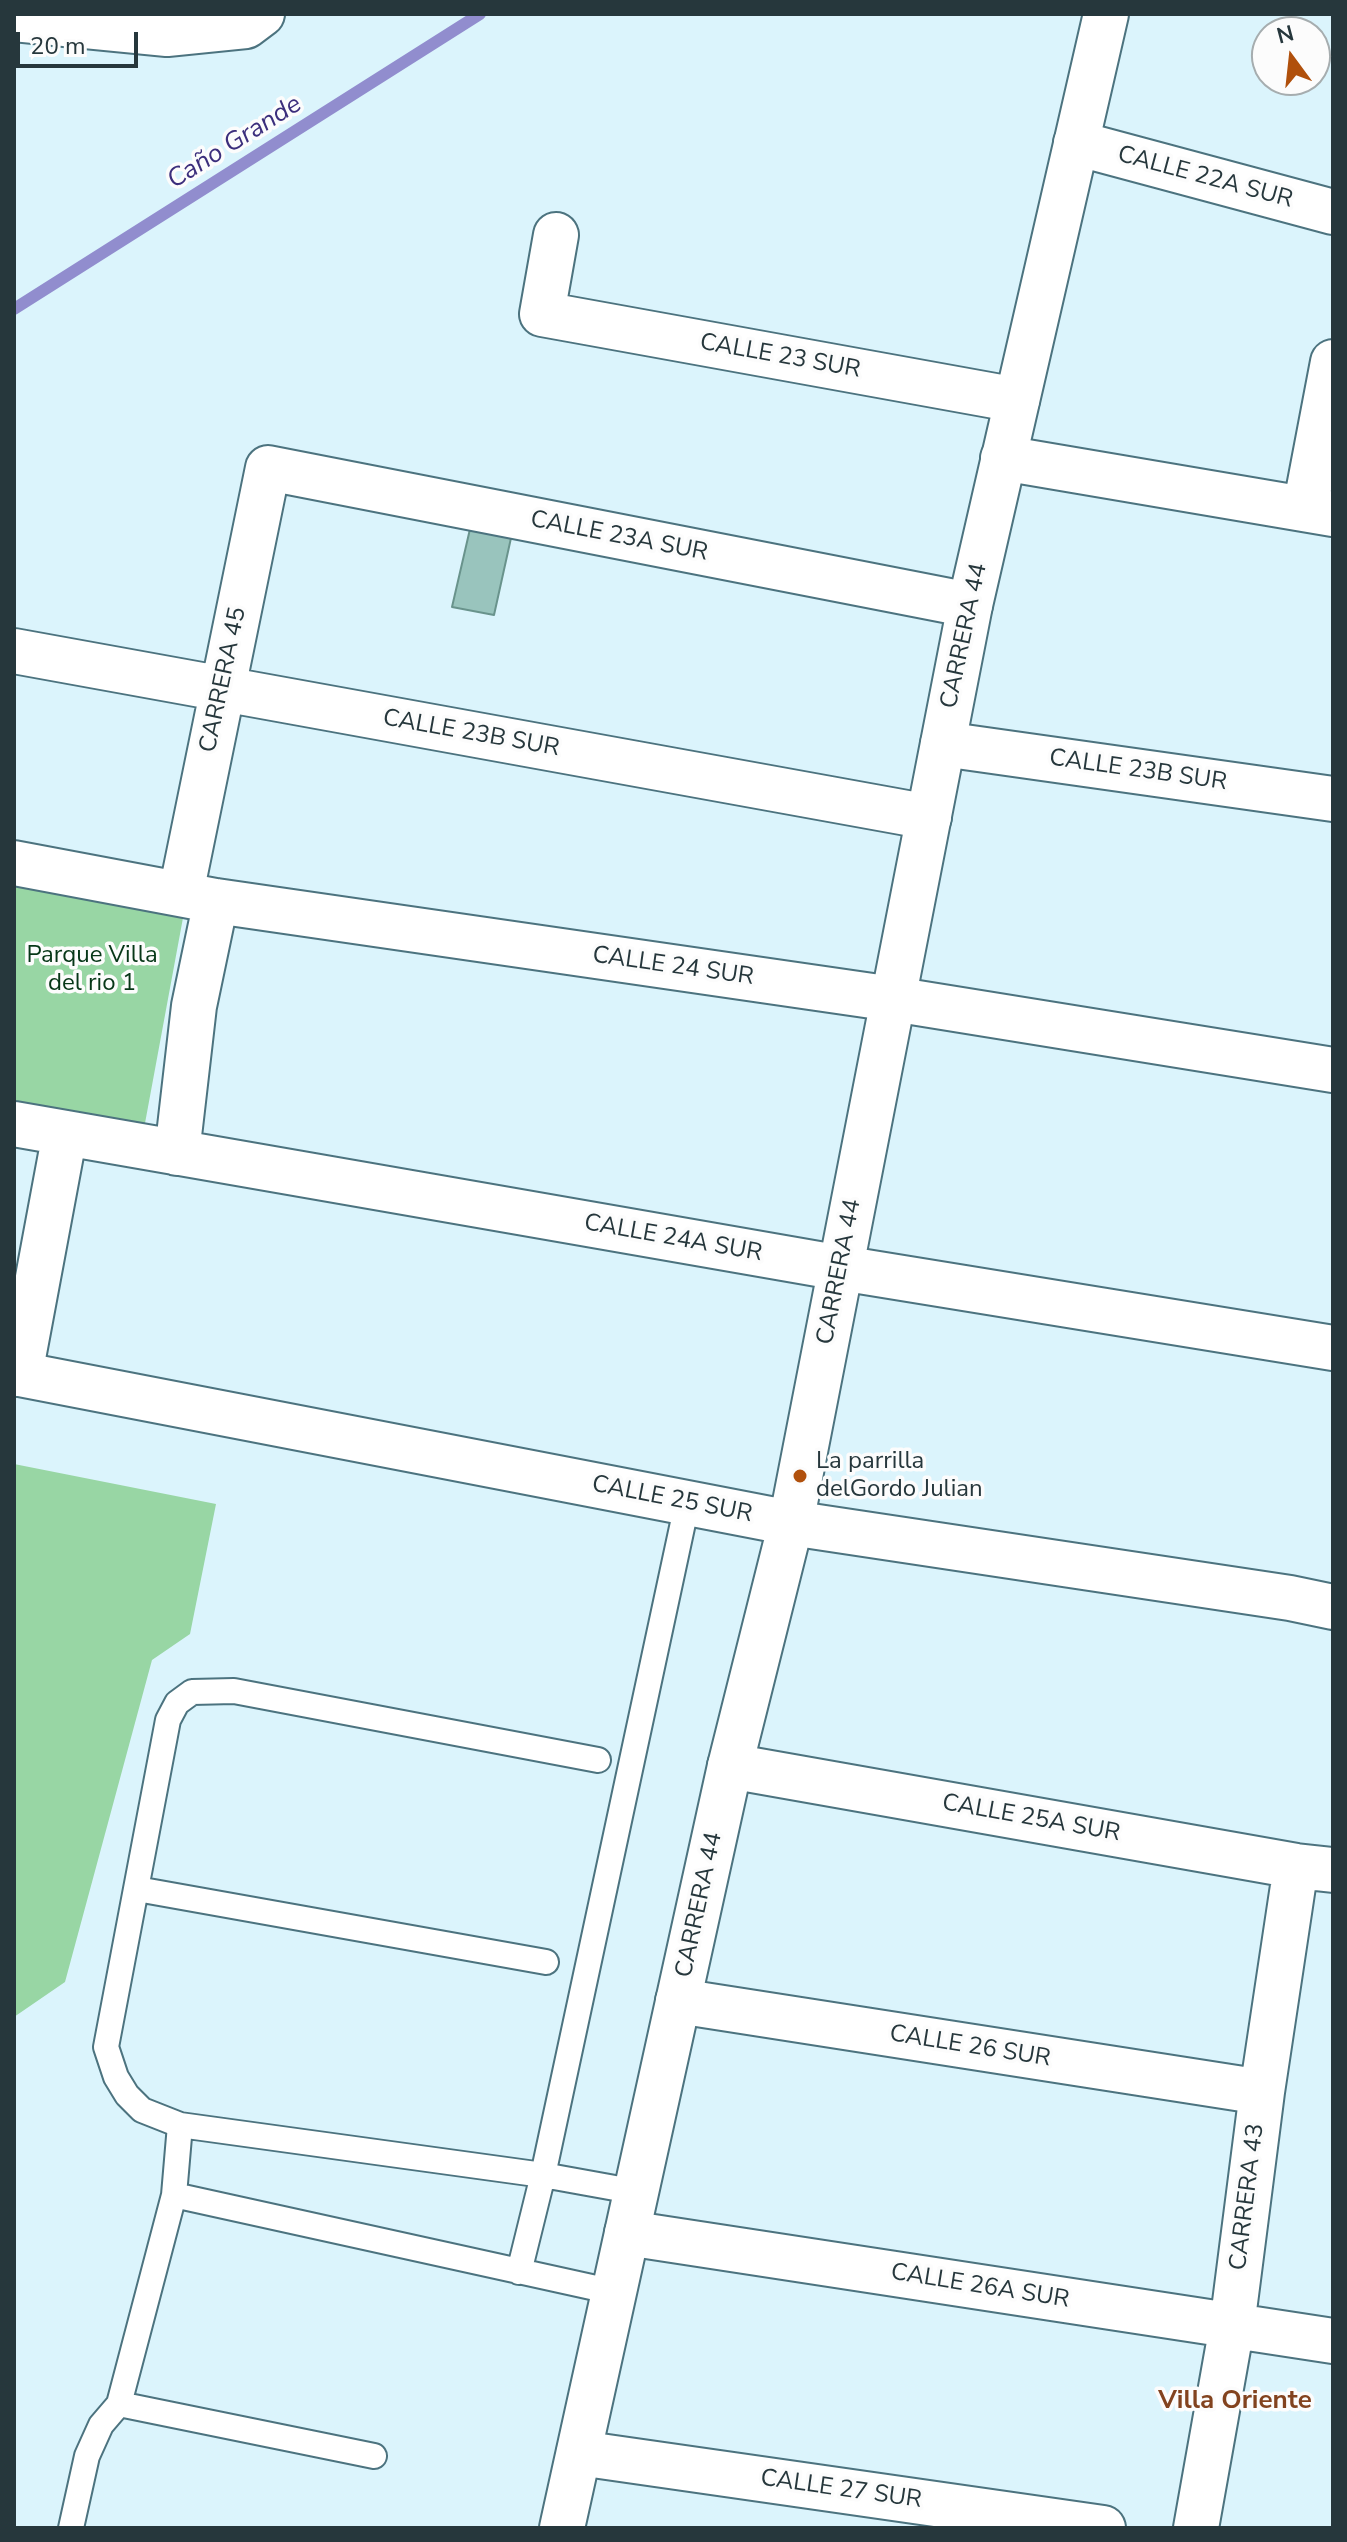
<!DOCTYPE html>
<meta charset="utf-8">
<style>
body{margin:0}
#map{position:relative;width:1347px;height:2542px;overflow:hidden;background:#dbf4fc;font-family:"Nunito Sans",sans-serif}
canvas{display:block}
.frame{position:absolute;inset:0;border:16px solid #26373c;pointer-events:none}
.north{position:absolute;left:1251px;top:16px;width:80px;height:80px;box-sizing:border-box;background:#fcfcfc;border:2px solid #a6adaf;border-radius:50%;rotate:345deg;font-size:22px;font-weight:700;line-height:32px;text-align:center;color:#26373c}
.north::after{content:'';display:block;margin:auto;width:28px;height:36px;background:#b0500c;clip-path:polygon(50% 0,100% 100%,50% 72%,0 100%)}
.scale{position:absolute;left:16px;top:32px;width:122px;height:36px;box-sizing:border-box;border:4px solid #26373c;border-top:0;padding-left:10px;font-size:24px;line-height:28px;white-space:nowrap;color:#26373c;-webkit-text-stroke:6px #fcfcfc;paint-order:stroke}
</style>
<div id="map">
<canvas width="1347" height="2542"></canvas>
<div class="frame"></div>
<div class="north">N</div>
<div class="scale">20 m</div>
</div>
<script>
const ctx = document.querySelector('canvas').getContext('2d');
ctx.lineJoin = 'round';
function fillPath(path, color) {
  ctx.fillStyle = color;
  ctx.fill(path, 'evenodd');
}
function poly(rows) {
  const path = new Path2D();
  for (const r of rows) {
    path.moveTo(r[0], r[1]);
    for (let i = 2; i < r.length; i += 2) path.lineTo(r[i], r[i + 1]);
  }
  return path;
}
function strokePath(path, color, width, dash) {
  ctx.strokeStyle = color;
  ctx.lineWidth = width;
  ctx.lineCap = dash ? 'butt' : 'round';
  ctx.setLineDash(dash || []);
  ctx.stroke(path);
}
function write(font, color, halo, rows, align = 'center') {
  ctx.font = font + ' "Nunito Sans",sans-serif';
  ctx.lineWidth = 7;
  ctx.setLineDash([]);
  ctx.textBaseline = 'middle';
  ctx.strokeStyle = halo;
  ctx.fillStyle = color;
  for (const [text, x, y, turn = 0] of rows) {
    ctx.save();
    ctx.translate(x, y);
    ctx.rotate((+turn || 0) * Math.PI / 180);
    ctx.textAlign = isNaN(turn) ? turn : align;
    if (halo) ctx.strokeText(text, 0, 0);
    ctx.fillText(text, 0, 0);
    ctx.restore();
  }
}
fillPath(poly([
 [14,877,185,907,143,1134,14,1112],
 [14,1464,216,1504,190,1634,152,1660,65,1982,14,2017]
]), '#98d6a4');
strokePath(poly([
 [14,309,480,14]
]), '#918dce', 12);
const building = poly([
 [470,529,511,538,494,615,452,607,470,529]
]);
fillPath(building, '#99c4bd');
strokePath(building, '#69938c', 2);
const service = poly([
 [598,1760,234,1691,192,1692,177,1703,168,1720,106,2047,116,2077,127,2095,142,2110,180,2125,543,2175,637,2192],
 [137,1889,546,1962],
 [174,2195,614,2292],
 [519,2272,543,2175,687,1504],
 [119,2404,374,2456],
 [71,2528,87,2456,101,2425,119,2404,174,2195,180,2125]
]);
const minor = poly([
 [14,19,167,34,246,26,262,14],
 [1076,143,1333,212],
 [556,235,542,314,1017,400],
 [1003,458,1333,514],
 [1305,509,1333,362],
 [14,651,929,817],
 [943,744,1333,799],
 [14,863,216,901,893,999,1333,1070],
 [181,893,268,468,970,605],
 [14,1124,841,1268],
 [177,1153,194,1006,216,901],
 [20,1374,65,1133],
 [791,1523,1290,1598,1333,1607],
 [730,1766,1296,1866,1333,1870],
 [678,2001,1262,2092],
 [627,2233,1333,2341],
 [579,2453,1103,2528],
 [1196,2528,1232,2326,1262,2092,1296,1866]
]);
const tertiary = poly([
 [841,1268,1333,1348],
 [14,1373,791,1523],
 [562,2528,730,1766,791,1523,970,605,1106,14]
]);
strokePath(service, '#4c737f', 28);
strokePath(minor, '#4c737f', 48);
strokePath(tertiary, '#4c737f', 48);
strokePath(service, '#fff', 24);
strokePath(minor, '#fff', 44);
strokePath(tertiary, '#fff', 44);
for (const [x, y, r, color] of [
 [800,1476,8,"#b0500c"]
]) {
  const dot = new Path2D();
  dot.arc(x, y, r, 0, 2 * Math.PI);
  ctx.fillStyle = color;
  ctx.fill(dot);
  strokePath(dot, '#fcfcfc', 3);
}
write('24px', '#26373c', '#fcfcfc', [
 ["CALLE 22A SUR",1205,178,15],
 ["CALLE 23 SUR",780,357,10],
 ["CALLE 23A SUR",619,537,11],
 ["CARRERA 44",965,636,-78],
 ["CARRERA 45",224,680,-78],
 ["CALLE 23B SUR",471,734,10],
 ["CALLE 23B SUR",1138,771,8],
 ["CALLE 24 SUR",673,967,8],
 ["CALLE 24A SUR",673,1239,10],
 ["CARRERA 44",840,1272,-79],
 ["CALLE 25 SUR",672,1500,11],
 ["CALLE 25A SUR",1031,1819,10],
 ["CARRERA 44",700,1905,-78],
 ["CALLE 26 SUR",970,2047,9],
 ["CARRERA 43",1248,2197,-83],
 ["CALLE 26A SUR",980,2287,9],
 ["CALLE 27 SUR",841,2490,8]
]);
write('24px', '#063717', '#fcfcfc', [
 ["Parque Villa",92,956],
 ["del rio 1",92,984]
]);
write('24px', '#26373c', '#fcfcfc', [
 ["La parrilla",816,1462],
 ["delGordo Julian",816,1490]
], 'left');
write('italic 26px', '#3b2e7c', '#fcfcfc', [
 ["Caño Grande",235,143,-32]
]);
write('bold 26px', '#82431f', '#fcfcfc', [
 ["Villa Oriente",1235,2402]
]);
</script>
